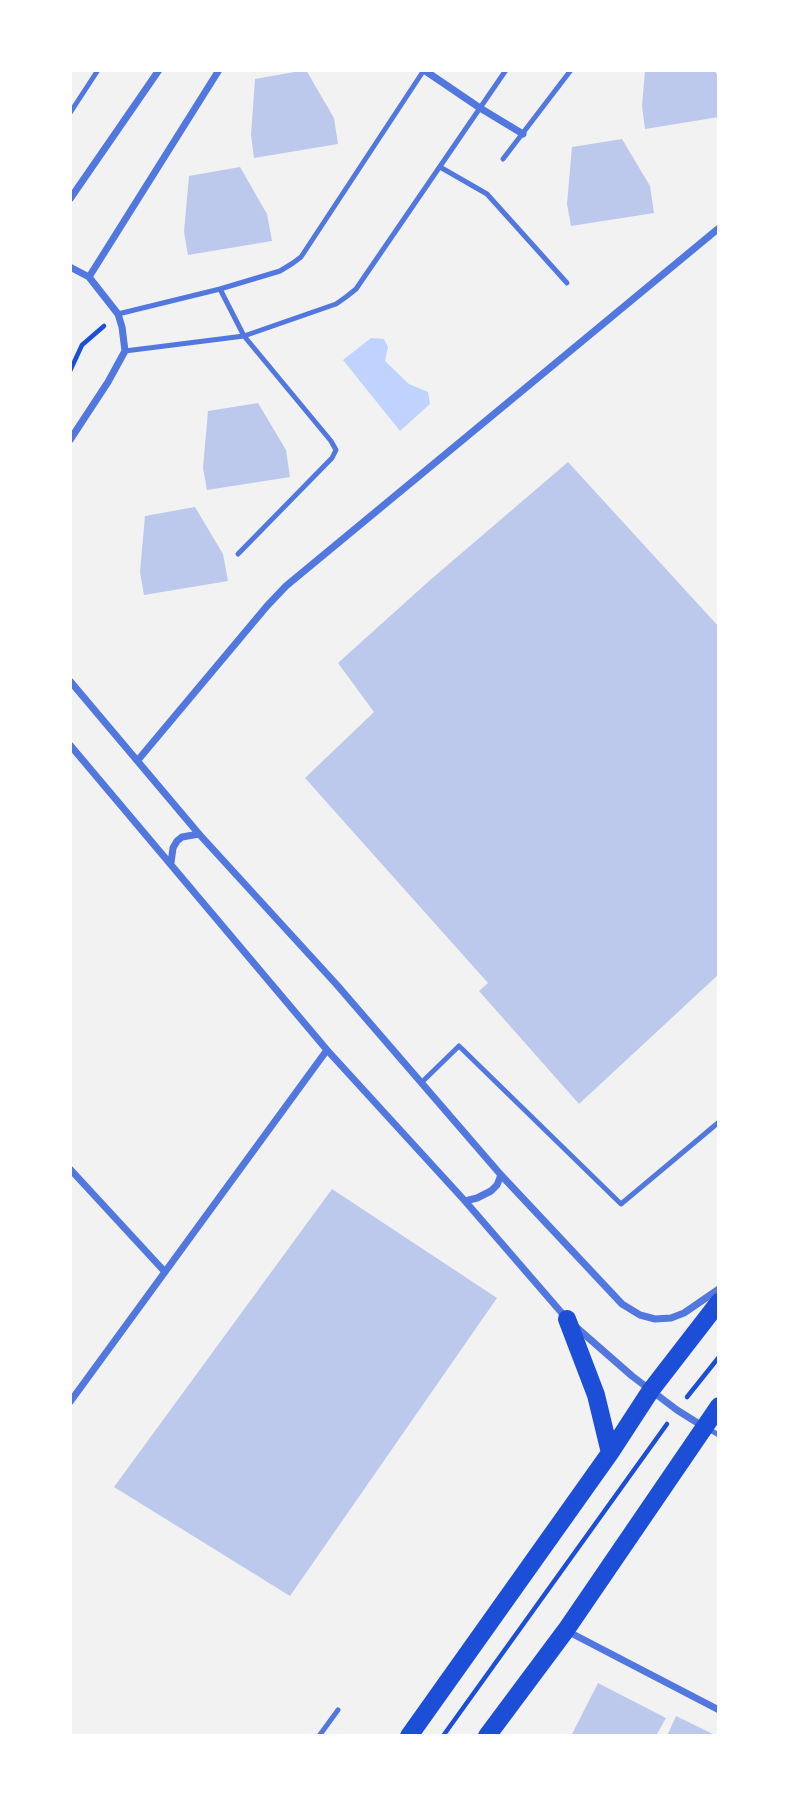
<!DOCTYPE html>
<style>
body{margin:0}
#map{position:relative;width:789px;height:1806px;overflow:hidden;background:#f2f2f2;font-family:Manrope,sans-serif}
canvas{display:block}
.frame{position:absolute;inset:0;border:72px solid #fff;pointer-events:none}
</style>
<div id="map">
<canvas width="789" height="1806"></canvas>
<div class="frame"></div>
</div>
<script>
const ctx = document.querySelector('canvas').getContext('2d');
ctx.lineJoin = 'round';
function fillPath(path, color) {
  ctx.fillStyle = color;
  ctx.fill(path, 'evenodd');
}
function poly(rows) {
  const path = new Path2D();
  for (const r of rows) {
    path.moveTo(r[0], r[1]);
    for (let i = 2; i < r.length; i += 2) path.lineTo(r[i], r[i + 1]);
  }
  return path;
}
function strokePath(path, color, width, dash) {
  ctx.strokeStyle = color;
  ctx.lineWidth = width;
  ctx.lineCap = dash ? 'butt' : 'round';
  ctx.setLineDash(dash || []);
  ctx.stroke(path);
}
fillPath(poly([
 [371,338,384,339,388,347,385,361,409,384,428,392,430,404,400,431,343,360]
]), '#bfd3fe');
fillPath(poly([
 [306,70,334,118,338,144,254,158,251,135,255,79],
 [645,70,714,70,719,78,719,117,645,129,642,106],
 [622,139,650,186,654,213,571,226,567,204,572,147],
 [240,167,267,214,272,241,188,255,184,232,189,176],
 [258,403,286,450,290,477,207,490,203,468,208,411],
 [568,462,719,627,719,974,579,1104,479,991,488,983,305,778,374,712,338,663,429,581],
 [195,507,223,554,228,581,144,595,140,572,145,516],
 [332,1189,497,1298,290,1596,114,1487],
 [598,1683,666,1718,656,1736,571,1736],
 [676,1716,717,1736,667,1736]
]), '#bdc9ec');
strokePath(poly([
 [70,371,82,345,104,326],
 [687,1397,719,1357],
 [443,1736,667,1424]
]), '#1d4ed8', 4.5);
strokePath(poly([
 [70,113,98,70],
 [503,159,571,70],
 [440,167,487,194,567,283],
 [220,289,244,336,331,441,336,450,332,458,238,554],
 [118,314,220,289,280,271,293,263,301,257,424,70],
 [125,351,244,336,336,304,346,297,356,289,506,70],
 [421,1083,459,1046,621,1204,719,1122],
 [708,1429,719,1435],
 [319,1736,338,1710]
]), '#5277de', 5);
strokePath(poly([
 [424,70,480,108,523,134],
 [70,199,159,70],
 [70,267,89,277,118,314,122,327,125,351,108,382,70,440],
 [89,277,219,70],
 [70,681,199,834,337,985,501,1175,622,1304,640,1315,655,1319,671,1318,684,1313,719,1289],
 [70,745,327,1050,465,1201,567,1319],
 [138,760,267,606,286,586,719,228],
 [171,863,173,848,177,841,182,837,199,834],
 [70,1169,165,1272],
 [465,1201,477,1198,491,1191,497,1185,501,1175],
 [576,1327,632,1376,677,1410,704,1427],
 [70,1402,327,1050],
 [567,1631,719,1710]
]), '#5277de', 7);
strokePath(poly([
 [567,1319,596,1395,610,1453],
 [409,1736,610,1453,651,1390,719,1302],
 [487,1736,566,1630,719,1406]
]), '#1d4ed8', 18);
</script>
